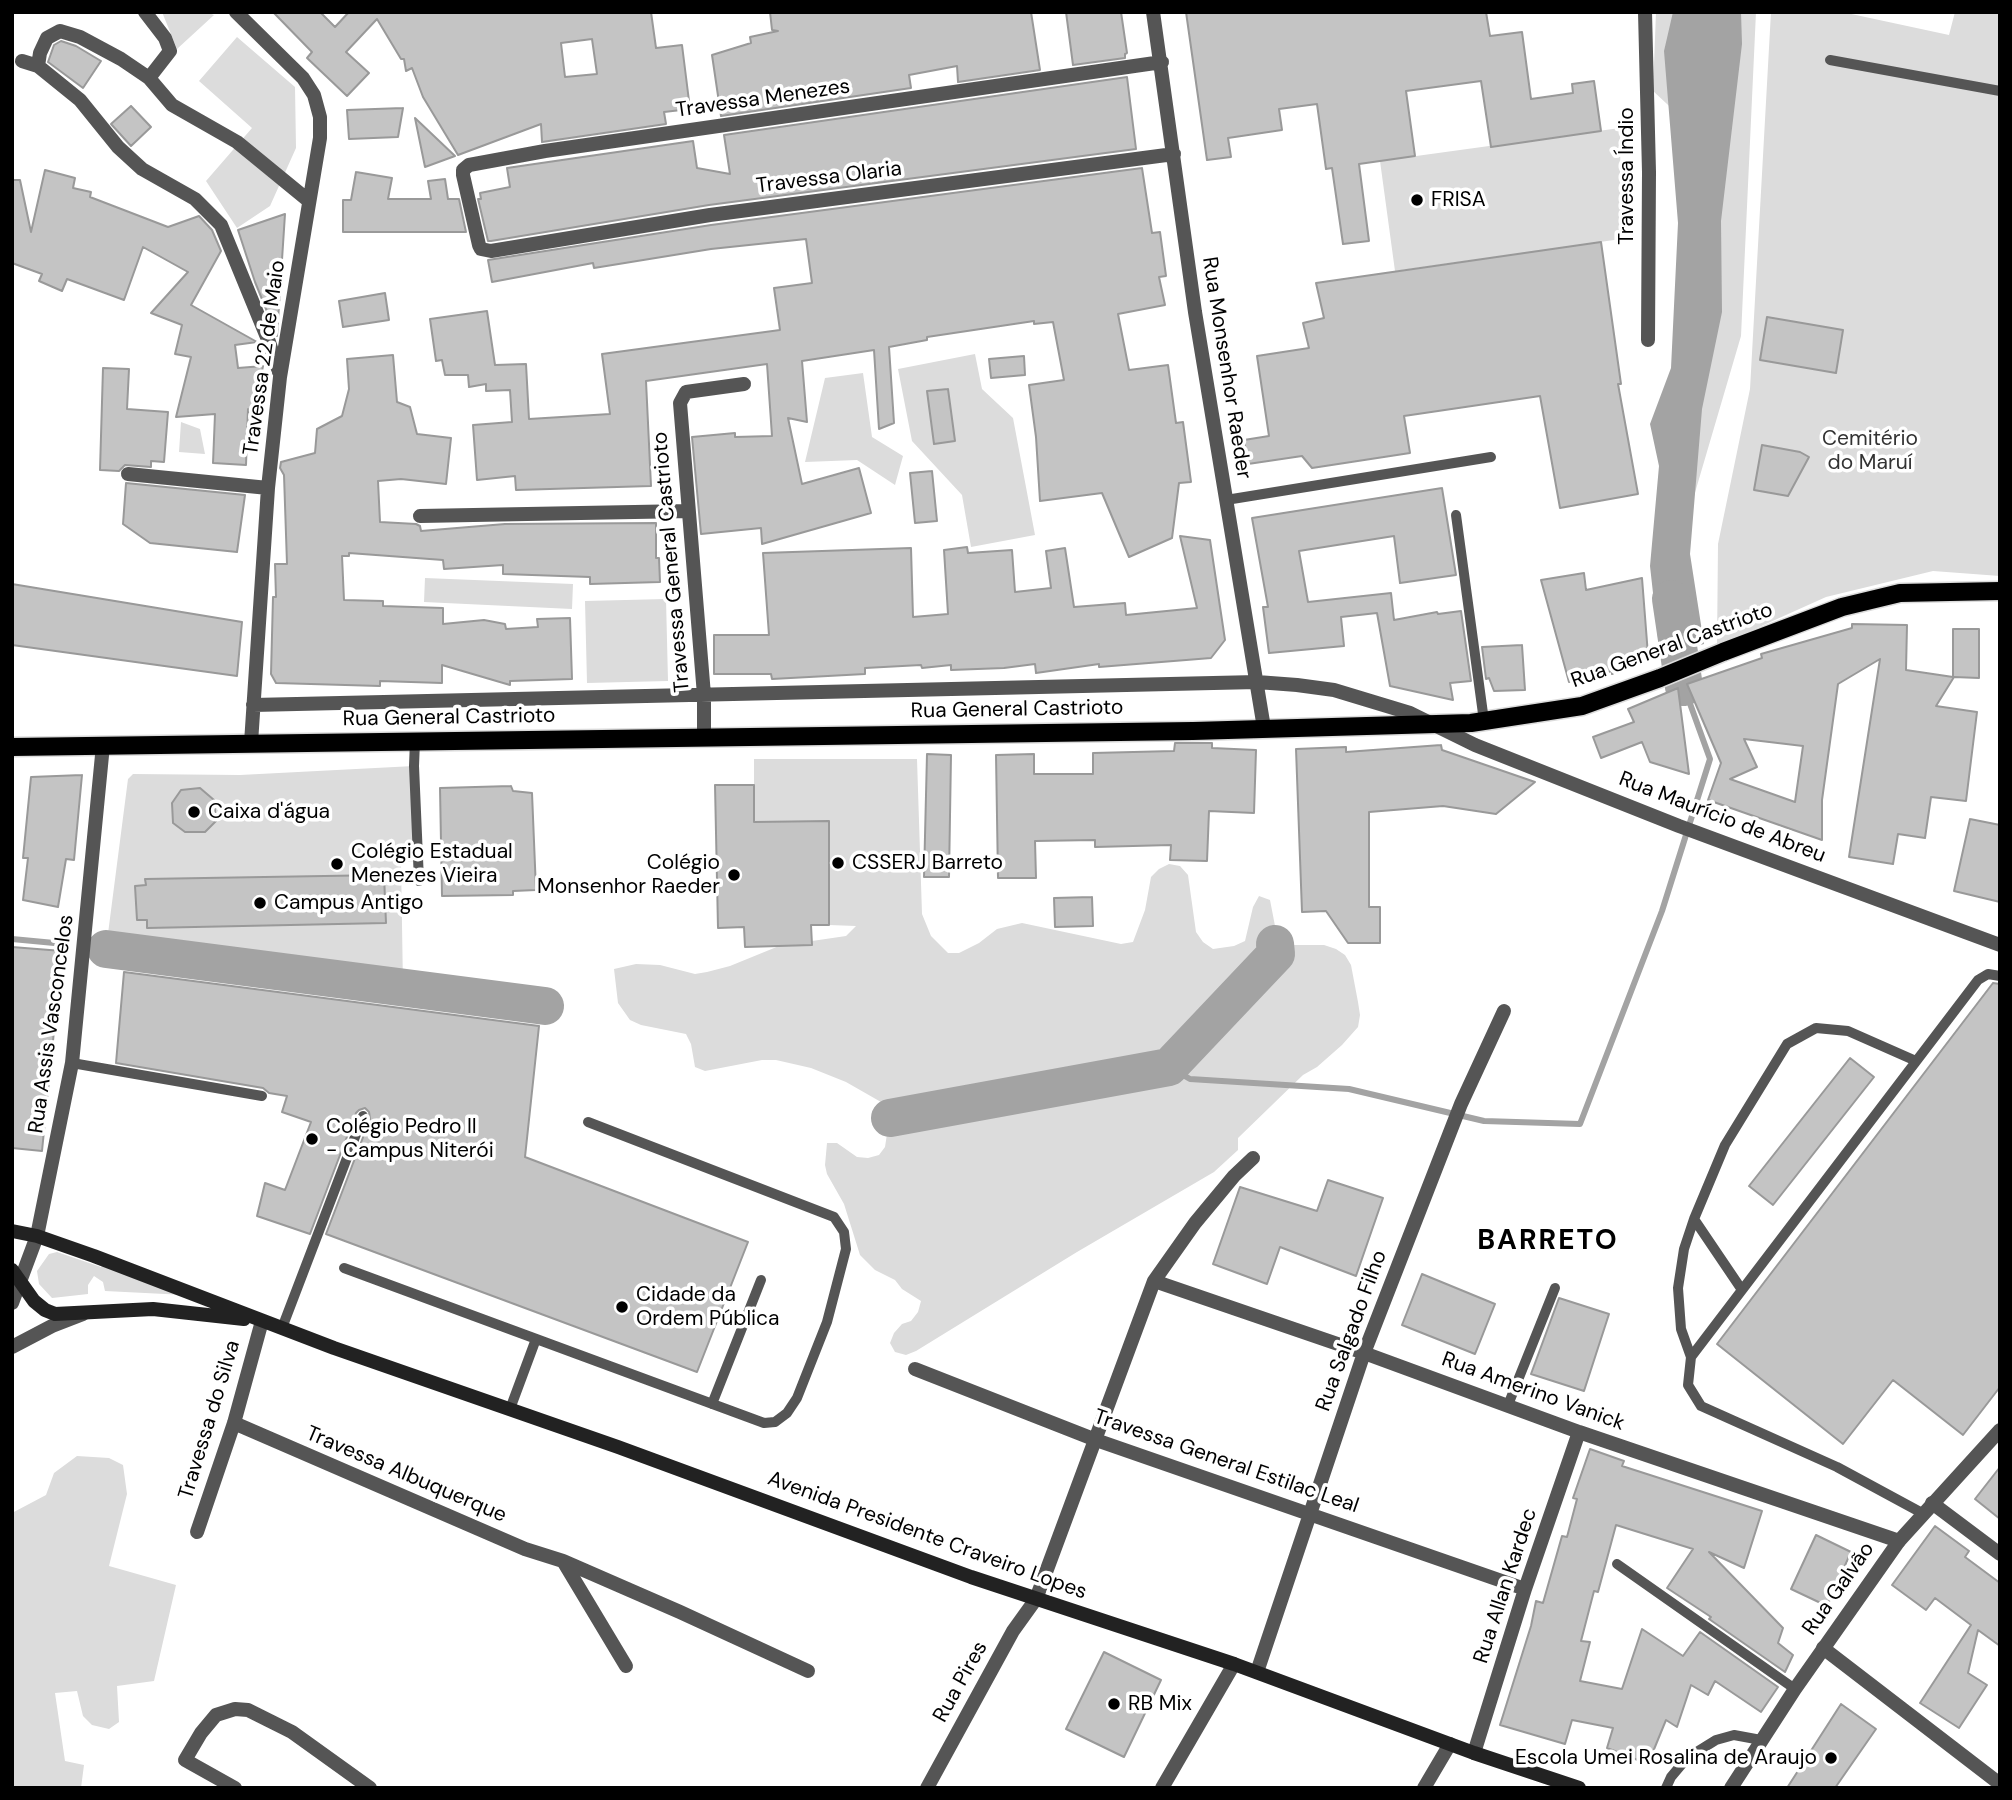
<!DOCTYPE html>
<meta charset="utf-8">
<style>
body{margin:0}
#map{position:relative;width:2012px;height:1800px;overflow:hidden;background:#fff;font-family:"DM Sans",sans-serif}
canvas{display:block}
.frame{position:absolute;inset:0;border:14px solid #000;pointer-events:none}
</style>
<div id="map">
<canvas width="2012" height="1800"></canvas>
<div class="frame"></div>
</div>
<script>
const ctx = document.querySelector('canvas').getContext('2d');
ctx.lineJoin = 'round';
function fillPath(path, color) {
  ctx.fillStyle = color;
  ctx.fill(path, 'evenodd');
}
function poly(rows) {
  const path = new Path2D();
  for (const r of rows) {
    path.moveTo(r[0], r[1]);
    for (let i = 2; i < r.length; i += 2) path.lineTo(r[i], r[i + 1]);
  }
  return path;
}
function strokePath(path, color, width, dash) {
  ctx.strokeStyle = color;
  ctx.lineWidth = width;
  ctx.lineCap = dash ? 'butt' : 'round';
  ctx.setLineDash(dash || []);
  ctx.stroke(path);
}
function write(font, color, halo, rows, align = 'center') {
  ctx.font = font + ' "DM Sans",sans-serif';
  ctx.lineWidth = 7;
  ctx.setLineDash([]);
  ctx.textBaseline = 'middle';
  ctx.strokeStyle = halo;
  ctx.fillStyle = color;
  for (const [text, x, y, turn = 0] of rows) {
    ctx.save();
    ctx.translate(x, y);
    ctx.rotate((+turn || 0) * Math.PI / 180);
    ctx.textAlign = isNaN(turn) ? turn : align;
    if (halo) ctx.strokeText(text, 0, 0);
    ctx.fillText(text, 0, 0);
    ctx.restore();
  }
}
fillPath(poly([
 [162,12,206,12,214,15,177,49],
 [1656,12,1694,12,1694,129,1653,91],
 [1719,12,1756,12,1741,336,1684,530],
 [1771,12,1842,12,1949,35,1955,12,2000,12,2000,576,1933,571,1826,597,1717,646,1718,544,1750,389],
 [237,37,295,87,296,148,270,206,237,228,206,181,252,128,199,81],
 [1620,128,1621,239,1395,271,1380,161],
 [975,354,982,389,1013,418,1035,535,971,547,962,495,912,441,898,369],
 [863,373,872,437,903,456,895,485,857,460,805,462,825,378],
 [181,422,200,429,205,454,179,452],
 [425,578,573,584,572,609,424,602],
 [666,599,668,681,587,683,585,601],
 [754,759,917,759,922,914,931,936,948,953,959,953,979,943,997,929,1022,923,1121,944,1133,942,1145,910,1151,877,1159,869,1169,864,1180,866,1188,875,1196,932,1203,942,1213,949,1234,946,1245,941,1253,907,1259,896,1270,900,1276,931,1281,941,1292,945,1324,945,1336,949,1345,955,1351,965,1358,1002,1360,1015,1358,1027,1342,1045,1317,1067,1303,1075,1238,1138,1238,1150,1214,1172,1077,1252,916,1351,906,1355,895,1352,890,1343,894,1333,902,1324,911,1321,918,1312,921,1301,902,1289,895,1280,875,1270,860,1255,844,1204,827,1174,825,1165,827,1143,837,1143,857,1157,868,1158,879,1155,885,1147,887,1134,881,1102,846,1082,811,1068,776,1060,762,1060,705,1071,695,1067,691,1044,686,1034,641,1025,630,1020,618,1003,614,969,636,964,660,965,695,974,707,972,730,966,779,946,754,822],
 [811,925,829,925,856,926,846,936,812,941],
 [414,766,418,861,401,862,403,987,106,949,128,779,133,774,240,775],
 [57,1252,101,1267,104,1264,185,1295,105,1291,103,1282,94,1276,88,1285,88,1294,52,1298,39,1284,37,1271,49,1254],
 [77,1456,109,1458,123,1465,127,1494,109,1566,176,1585,154,1681,117,1686,119,1722,109,1729,92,1725,83,1716,77,1691,55,1693,65,1761,84,1765,81,1788,12,1788,12,1513,46,1495,54,1473]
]), '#dcdcdc');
fillPath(poly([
 [1673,12,1741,12,1742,44,1721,221,1722,312,1702,409,1690,554,1704,644,1660,656,1650,566,1659,466,1650,424,1671,368,1678,223,1664,51]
]), '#a3a3a3');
strokePath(poly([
 [12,939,65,944],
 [1169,1067,1190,1079,1349,1089,1484,1121,1580,1124,1662,911,1710,759,1684,687]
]), '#a3a3a3', 6);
strokePath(poly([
 [1671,599,1684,687],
 [106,949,545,1006],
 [890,1118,1169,1067,1276,954,1275,944]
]), '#a3a3a3', 38);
const building = poly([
 [273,12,320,12,335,27,349,12,651,12,656,48,682,45,690,109,664,112,666,124,542,142,541,124,458,155,423,97,412,68,406,71,404,59,401,59,377,19,346,52,369,73,347,96,307,58,312,52,273,12],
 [592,39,597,74,565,77,561,43,592,39],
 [770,12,1031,12,1040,70,958,82,957,66,909,75,911,88,721,116,712,55,751,43,750,37,778,31,772,30,770,12],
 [1066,12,1121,12,1127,53,1125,54,1125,58,1073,65,1066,12],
 [1186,12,1486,12,1490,36,1522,32,1531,99,1573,93,1572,84,1594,81,1601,131,1491,147,1481,81,1406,91,1415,156,1359,164,1369,241,1343,244,1332,168,1326,169,1317,104,1279,109,1282,130,1228,138,1231,157,1207,160,1186,12],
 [61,41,76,46,101,61,83,88,48,62,54,45,61,41],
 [1127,77,1136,149,709,205,491,241,488,241,478,199,481,199,480,193,510,187,507,168,693,141,697,168,730,174,724,135,1127,77],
 [131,106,151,127,131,146,111,124,131,106],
 [403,108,398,137,349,139,347,110,403,108],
 [415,118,455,156,425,167,415,118],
 [1142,168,1152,233,1160,232,1166,276,1159,277,1165,305,1118,314,1129,370,1168,365,1176,423,1183,422,1191,482,1179,483,1172,538,1129,557,1102,493,1040,501,1036,437,1029,385,1064,380,1053,322,1034,324,1034,321,927,337,927,340,889,347,894,423,879,429,874,350,802,361,807,422,788,418,802,484,859,468,871,513,762,544,761,528,701,534,692,437,735,433,735,437,772,436,767,364,646,381,651,486,516,490,515,476,477,480,473,425,512,422,510,390,486,391,486,384,469,387,468,375,445,375,442,360,436,361,430,319,487,311,495,365,526,364,529,419,610,414,602,354,780,330,774,288,812,283,806,239,711,249,594,268,593,263,492,282,488,260,711,225,1142,168],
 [45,170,75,178,73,188,91,192,90,197,168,227,199,216,212,230,221,251,191,305,257,342,235,345,238,368,263,366,253,418,248,409,246,465,213,463,215,414,176,417,191,357,175,354,182,325,151,313,188,272,143,247,124,300,67,279,62,291,39,281,42,274,12,263,12,180,20,180,31,232,45,170],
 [356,172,392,178,388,199,431,199,428,181,445,179,448,199,459,199,466,232,343,232,343,200,351,200,356,172],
 [285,214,277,336,255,282,238,230,285,214],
 [1601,242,1621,384,1618,384,1638,494,1560,508,1540,396,1404,416,1410,453,1312,468,1302,456,1248,464,1244,440,1269,436,1257,356,1309,348,1303,323,1324,318,1316,283,1601,242],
 [385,293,389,320,343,327,339,301,385,293],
 [1767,317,1843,330,1836,373,1760,360,1767,317],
 [393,355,397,402,410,407,417,434,451,438,446,484,401,479,378,481,380,522,416,524,420,526,421,531,505,524,656,523,656,558,659,558,660,582,590,584,590,577,503,574,503,565,444,569,443,560,349,553,349,556,342,556,344,600,383,601,383,606,443,608,443,624,484,620,505,624,506,629,538,627,537,619,570,618,572,679,510,681,510,685,442,665,442,683,380,681,380,686,276,683,271,674,273,597,276,597,275,564,287,564,284,475,280,468,281,462,315,453,317,429,342,416,349,389,347,359,393,355],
 [1024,356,1025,375,991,378,989,359,1024,356],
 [103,368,129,369,127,409,168,412,164,462,151,461,151,467,125,465,119,471,100,470,103,368],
 [948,389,955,441,934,444,927,391,948,389],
 [1762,445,1800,452,1809,457,1788,496,1754,490,1762,445],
 [932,471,937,521,915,523,910,473,932,471],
 [126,483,245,495,237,552,150,543,123,524,126,483],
 [1442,488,1456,575,1400,583,1394,536,1299,551,1308,602,1391,593,1394,620,1437,612,1438,614,1461,611,1471,681,1450,683,1453,700,1390,686,1377,613,1341,617,1344,646,1269,653,1263,607,1268,607,1252,518,1442,488],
 [1180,536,1210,540,1225,640,1211,658,1099,667,1099,664,1036,673,1035,664,1004,668,951,670,951,665,922,668,921,665,865,668,865,674,772,679,771,674,714,674,714,635,769,635,763,553,911,548,913,617,948,614,944,550,967,547,968,553,1012,550,1015,592,1051,588,1046,551,1065,548,1074,607,1125,603,1126,615,1197,608,1180,536],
 [1584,573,1586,590,1642,578,1648,655,1612,674,1612,671,1569,682,1541,580,1584,573],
 [12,584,242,622,237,676,12,645,12,584],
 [1852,624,1907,625,1906,670,1953,677,1953,629,1979,629,1979,678,1954,677,1936,706,1977,712,1966,801,1931,797,1925,838,1898,834,1893,864,1849,857,1880,659,1838,684,1822,800,1822,840,1708,800,1721,763,1687,684,1762,658,1761,654,1852,628,1852,624],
 [1744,739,1803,746,1795,802,1730,779,1757,767,1744,739],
 [1522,645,1525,690,1494,691,1489,678,1486,679,1482,647,1522,645],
 [1678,688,1689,774,1650,762,1642,742,1601,758,1593,737,1634,722,1628,709,1678,688],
 [1175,743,1212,743,1212,748,1256,750,1254,813,1209,811,1207,861,1170,860,1171,845,1095,847,1095,840,1035,841,1036,878,998,878,996,755,1034,754,1034,774,1093,774,1093,753,1174,751,1175,743],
 [1441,745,1442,750,1535,782,1496,814,1443,806,1369,812,1369,907,1380,907,1380,943,1348,943,1326,911,1302,912,1296,749,1346,747,1346,752,1441,745],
 [927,754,951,755,949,877,924,877,927,754],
 [82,775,74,860,66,859,58,907,23,900,28,858,23,858,31,777,82,775],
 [715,785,754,785,754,822,829,821,829,925,811,925,812,945,745,947,744,927,718,928,715,785],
 [511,786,513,791,532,793,536,890,513,891,513,895,442,896,440,788,511,786],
 [200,788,214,800,216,821,205,832,185,832,173,823,172,803,181,790,200,788],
 [1970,819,2000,825,2000,902,1954,891,1970,819],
 [384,875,386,923,147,928,147,920,137,920,135,886,146,885,145,879,384,875],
 [1092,897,1093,926,1055,927,1054,898,1092,897],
 [12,947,62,951,42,1151,12,1148,12,947],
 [124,972,539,1026,525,1157,748,1242,697,1372,326,1234,370,1119,369,1112,365,1108,359,1110,356,1113,310,1234,257,1216,265,1183,285,1190,311,1122,282,1112,287,1096,269,1093,263,1088,116,1063,124,972],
 [1993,983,2000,984,2000,1387,1963,1435,1893,1380,1843,1444,1717,1344,1993,983],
 [1850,1058,1874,1077,1773,1205,1749,1186,1850,1058],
 [1328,1180,1383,1198,1356,1276,1280,1247,1267,1284,1213,1264,1240,1187,1317,1211,1328,1180],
 [1422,1274,1495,1304,1475,1354,1402,1325,1422,1274],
 [1559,1298,1609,1314,1584,1391,1531,1374,1559,1298],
 [1590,1449,1624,1461,1622,1466,1762,1511,1744,1568,1709,1552,1783,1628,1778,1643,1793,1655,1785,1672,1709,1619,1711,1617,1667,1588,1693,1549,1616,1525,1598,1592,1594,1591,1581,1641,1590,1642,1580,1681,1622,1689,1642,1629,1683,1656,1700,1632,1778,1687,1761,1712,1715,1681,1708,1695,1691,1685,1677,1727,1666,1720,1648,1764,1607,1748,1613,1728,1572,1720,1565,1744,1500,1725,1531,1626,1536,1601,1543,1603,1562,1536,1567,1537,1577,1499,1573,1498,1590,1449],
 [2000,1467,2000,1519,1975,1499,2000,1467],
 [1935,1526,1969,1551,1965,1557,2000,1583,2000,1646,1978,1630,1968,1673,1987,1685,1959,1728,1920,1703,1971,1625,1935,1598,1926,1610,1892,1585,1935,1526],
 [1816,1535,1851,1552,1827,1606,1791,1589,1816,1535],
 [1104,1652,1161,1680,1124,1757,1066,1729,1104,1652],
 [1841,1704,1876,1729,1835,1788,1787,1788,1841,1704]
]);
fillPath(building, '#c4c4c4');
strokePath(building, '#999', 2);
const primary = poly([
 [12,747,1193,731,1471,723,1582,706,1660,678,1723,652,1842,607,1900,593,2000,591]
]);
strokePath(primary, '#dbdbdb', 21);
strokePath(poly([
 [1830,60,2000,91],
 [1226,500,1491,457],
 [1456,515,1484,721],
 [415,741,414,766,419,881],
 [72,1063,262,1096],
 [344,1268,764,1423,775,1422,787,1413,797,1398,827,1322,846,1249,844,1232,834,1217,588,1122],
 [1742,1290,1694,1219,1725,1145,1787,1044,1816,1028,1848,1031,1916,1061],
 [282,1328,363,1116],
 [1691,1357,1681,1329,1678,1288,1684,1249,1694,1219],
 [712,1404,761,1280],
 [1508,1405,1555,1288],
 [510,1409,536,1339],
 [1922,1513,1837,1467,1701,1406,1688,1385,1691,1357,1978,980,1988,974,2000,976],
 [1617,1564,1795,1689],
 [1666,1788,1671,1777,1687,1758,1716,1740,1734,1735,1761,1740]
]), '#555', 10);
strokePath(poly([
 [145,12,165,38,170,51,149,78],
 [236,12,303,78,314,95,320,117,320,138,280,377,268,488,251,743],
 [1153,12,1195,312,1264,728],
 [1645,12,1649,172,1648,340],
 [22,61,38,66,80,100,118,147,142,169,195,199,221,225,269,342,279,372],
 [1162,62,545,151,469,165,463,170,463,175,479,245,481,249,491,251,710,215,1174,154],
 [38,66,40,53,47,38,60,31,80,37,121,59,149,78,172,105,237,142,309,201],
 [128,474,268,488],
 [420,516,688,511],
 [253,705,1257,682,1297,685,1334,690,1410,713,1475,745,1679,826,2000,945],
 [704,737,704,695,680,403,686,392,744,384],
 [1154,1281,1364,1353,1579,1432,1899,1541],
 [915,1369,1096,1440,1525,1589],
 [234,1423,525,1549,563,1561,626,1666],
 [1932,1503,2000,1554],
 [197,1532,234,1423,262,1321],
 [563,1561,680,1612,808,1671],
 [1823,1648,2000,1784],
 [1257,1672,1364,1353,1461,1104,1504,1011],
 [1474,1753,1525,1589,1579,1432],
 [235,1788,185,1760,201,1733,216,1715,235,1709,248,1710,292,1732,370,1788],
 [927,1788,1013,1631,1036,1599,1154,1281,1195,1223,1234,1176,1253,1158],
 [1162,1788,1234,1664],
 [1424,1788,1450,1744]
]), '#555', 14);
strokePath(poly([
 [12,1303,37,1236,72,1063,103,745],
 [12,1347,52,1326,83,1314],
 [1731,1788,1795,1689,1899,1541,2000,1430]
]), '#555', 14);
strokePath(poly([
 [12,1231,37,1236,94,1256,334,1348,618,1447,971,1577,1234,1664,1474,1753,1579,1788],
 [12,1270,34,1301,45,1310,55,1314,153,1309,244,1319]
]), '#222', 14);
strokePath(primary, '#000', 18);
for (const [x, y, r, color] of [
 [1417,200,7,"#000"],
 [194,812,7,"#000"],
 [838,863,7,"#000"],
 [337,864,7,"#000"],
 [734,875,7,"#000"],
 [260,903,7,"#000"],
 [312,1139,7,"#000"],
 [622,1307,7,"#000"],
 [1114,1704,7,"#000"],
 [1831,1758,7,"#000"]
]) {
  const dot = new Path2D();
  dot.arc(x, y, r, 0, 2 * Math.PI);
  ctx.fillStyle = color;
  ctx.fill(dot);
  strokePath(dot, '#fff', 2.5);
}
write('21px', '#000', '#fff', [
 ["Travessa Menezes",763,99,-8],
 ["Travessa Índio",1627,176,-90],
 ["Travessa Olaria",829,178,-7],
 ["Travessa 22 de Maio",265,358,-82],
 ["Rua Monsenhor Raeder",1226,368,81],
 ["Travessa General Castrioto",672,562,-95],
 ["Rua General Castrioto",1672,646,-20],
 ["Rua General Castrioto",1017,710,-1],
 ["Rua General Castrioto",449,718,-1],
 ["Rua Maurício de Abreu",1722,818,21],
 ["Rua Assis Vasconcelos",52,1024,-82],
 ["Rua Salgado Filho",1352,1331,-70],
 ["Rua Amerino Vanick",1533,1392,20],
 ["Travessa do Silva",210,1420,-73],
 ["Travessa General Estilac Leal",1226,1462,19],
 ["Travessa Albuquerque",406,1475,23],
 ["Avenida Presidente Craveiro Lopes",927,1536,20],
 ["Rua Allan Kardec",1506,1586,-72],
 ["Rua Galvão",1839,1589,-55],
 ["Rua Pires",961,1682,-61]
]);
write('21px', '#000', '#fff', [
 ["FRISA",1431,200],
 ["Caixa d'água",208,812],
 ["Colégio Estadual",351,852],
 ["Menezes Vieira",351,876],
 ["Colégio",720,863,"right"],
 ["Monsenhor Raeder",720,887,"right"],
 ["CSSERJ Barreto",852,863],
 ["Campus Antigo",274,903],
 ["Colégio Pedro II",326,1127],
 ["- Campus Niterói",326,1151],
 ["Cidade da",636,1295],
 ["Ordem Pública",636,1319],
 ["RB Mix",1128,1704],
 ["Escola Umei Rosalina de Araujo",1817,1758,"right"]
], 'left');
write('21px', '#333', '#fff', [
 ["Cemitério",1870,439],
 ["do Maruí",1870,463]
]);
ctx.letterSpacing = '2px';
write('bold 28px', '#000', '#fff', [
 ["BARRETO",1548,1242]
]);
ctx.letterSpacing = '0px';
</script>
